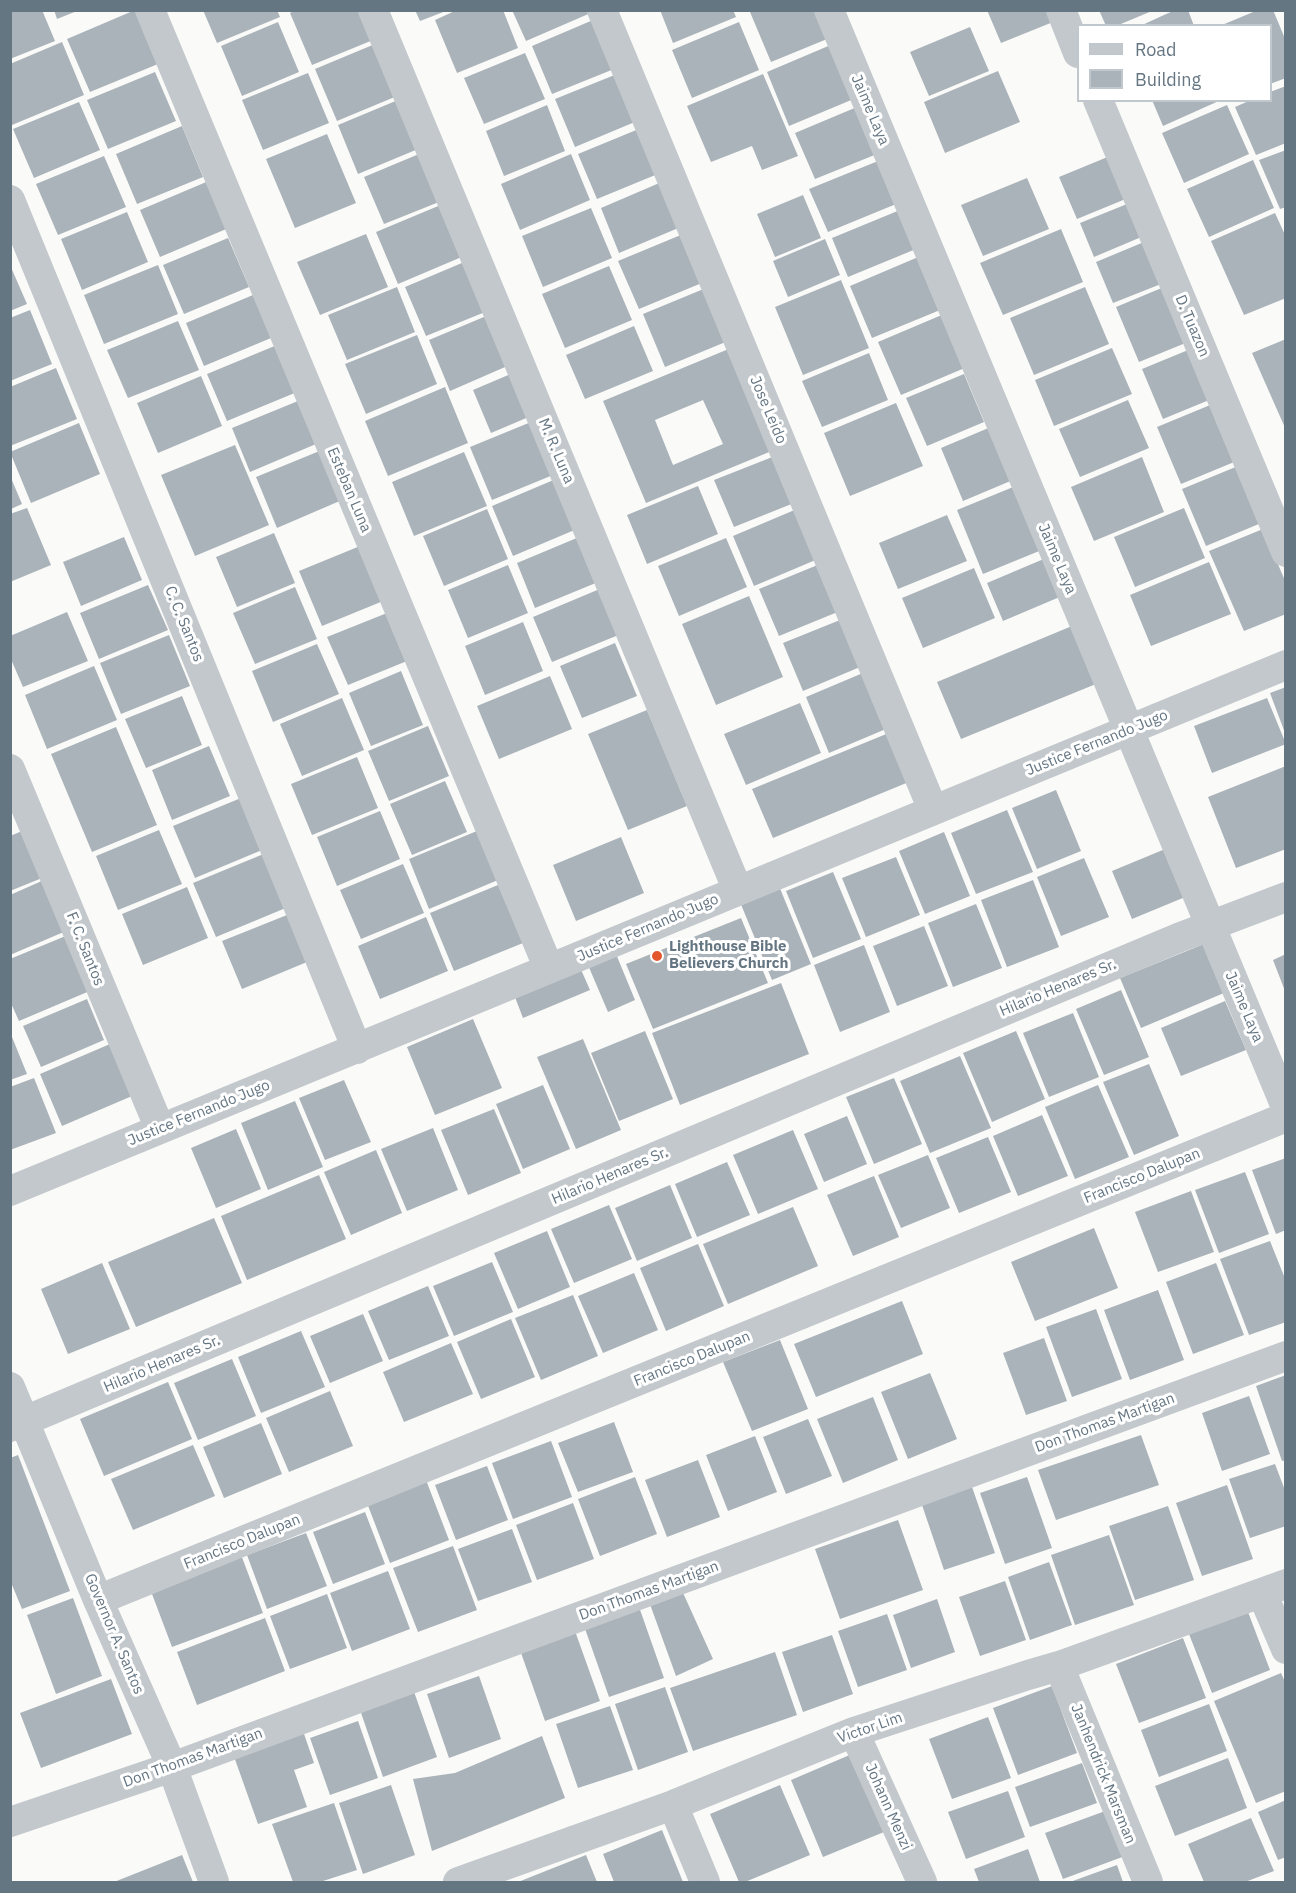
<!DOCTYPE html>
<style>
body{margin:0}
#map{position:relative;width:1296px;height:1893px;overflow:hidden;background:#fafaf8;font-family:"IBM Plex Sans",sans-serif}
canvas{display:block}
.frame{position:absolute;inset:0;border:12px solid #657683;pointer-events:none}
.legend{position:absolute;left:1077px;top:24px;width:195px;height:78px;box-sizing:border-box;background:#fff;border:2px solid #c1c8cd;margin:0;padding:8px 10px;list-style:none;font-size:18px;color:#657683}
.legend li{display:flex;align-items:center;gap:12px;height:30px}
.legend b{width:30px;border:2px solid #c1c8cd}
</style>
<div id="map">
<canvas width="1296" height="1893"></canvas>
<div class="frame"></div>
<ul class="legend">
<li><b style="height:8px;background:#c3c8cc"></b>Road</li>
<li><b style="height:16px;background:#aab3b9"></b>Building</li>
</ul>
</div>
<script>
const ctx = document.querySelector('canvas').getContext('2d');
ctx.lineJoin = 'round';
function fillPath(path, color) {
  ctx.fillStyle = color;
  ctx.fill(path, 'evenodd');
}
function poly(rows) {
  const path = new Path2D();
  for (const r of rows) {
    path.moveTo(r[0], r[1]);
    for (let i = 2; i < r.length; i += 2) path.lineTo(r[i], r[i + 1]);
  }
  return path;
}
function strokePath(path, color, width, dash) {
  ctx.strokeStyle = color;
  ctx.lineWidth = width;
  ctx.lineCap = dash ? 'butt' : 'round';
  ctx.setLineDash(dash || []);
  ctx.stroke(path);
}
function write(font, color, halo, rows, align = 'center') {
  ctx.font = font + ' "IBM Plex Sans",sans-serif';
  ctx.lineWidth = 6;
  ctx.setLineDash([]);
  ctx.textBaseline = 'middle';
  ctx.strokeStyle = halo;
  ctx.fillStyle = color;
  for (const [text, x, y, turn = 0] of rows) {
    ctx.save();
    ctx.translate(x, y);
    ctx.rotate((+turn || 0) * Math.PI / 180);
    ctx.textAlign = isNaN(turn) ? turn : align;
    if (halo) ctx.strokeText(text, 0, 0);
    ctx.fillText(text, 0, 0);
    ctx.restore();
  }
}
fillPath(poly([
 [10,10,42,10,55,41,10,59],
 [54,10,77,10,77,11,57,19],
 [135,10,158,64,90,92,67,39],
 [203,10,277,10,280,17,217,43],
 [296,10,360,10,373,40,312,65,290,13],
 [415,10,446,10,446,11,420,21],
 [457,10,503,10,518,48,457,73,435,20],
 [512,10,592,10,593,12,526,41],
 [660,10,733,10,736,17,673,43],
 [754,10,820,10,832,37,771,62,750,12],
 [987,10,1048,10,1053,22,1001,43],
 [1099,10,1152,10,1152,11,1116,26,1106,26],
 [1175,10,1188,10,1194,26,1140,26],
 [1258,10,1273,10,1286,41,1286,78,1270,84,1270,26,1222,25],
 [593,20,614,69,552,94,532,46],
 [278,22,299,72,242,96,221,46],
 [739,22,759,70,692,98,672,50],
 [970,27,989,71,929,96,910,52],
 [62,42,84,95,12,125,10,64],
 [375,44,397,96,337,121,315,69],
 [833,44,856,98,789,126,767,72],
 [525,53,545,99,484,124,464,78],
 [998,71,1020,122,945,153,924,102],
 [155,72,176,121,108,149,87,100],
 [622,72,642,119,575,147,555,99],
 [308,73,329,123,263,150,242,100],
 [763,74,798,156,762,170,752,146,711,162,687,106],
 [1286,86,1286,143,1256,155,1235,107,1251,100,1270,100,1270,92],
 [398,100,418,149,358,174,338,125],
 [1152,100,1221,100,1163,126],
 [79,102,100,150,34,178,13,129],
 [547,105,565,151,504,176,486,131],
 [1227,105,1249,154,1184,183,1162,133],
 [857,107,877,154,815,179,795,133],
 [182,126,203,177,137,204,116,154],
 [646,126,665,171,597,199,578,154],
 [327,134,356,203,295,228,266,159],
 [1286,150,1286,207,1280,209,1259,160],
 [419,154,439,202,384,224,364,177],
 [571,154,590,200,520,230,501,184],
 [104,156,126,207,58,235,36,184],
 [1110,156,1128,198,1077,219,1059,177],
 [883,159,901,202,828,232,809,189],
 [1253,160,1274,208,1209,237,1187,189],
 [1027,178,1049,229,983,256,961,205],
 [211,180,231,227,160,257,140,210],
 [664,181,683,226,619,253,601,208],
 [803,195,821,238,775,257,757,214],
 [1132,202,1146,235,1094,257,1080,223],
 [443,204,464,256,398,284,376,232],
 [591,208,612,258,543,287,522,236],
 [900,210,916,249,848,277,832,238],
 [127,212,148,262,82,290,61,239],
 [1275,213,1286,237,1286,298,1244,315,1211,241],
 [1061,229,1083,282,1003,315,980,263],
 [688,232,709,280,639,309,618,261],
 [366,234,388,287,320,315,297,262],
 [228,238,249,287,184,314,163,265],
 [825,239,840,275,788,297,773,261],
 [1144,242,1161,284,1113,303,1096,262],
 [923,255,945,308,872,338,850,286],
 [469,260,490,310,426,336,405,287],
 [10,265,27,304,10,311],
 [158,265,178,314,104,344,84,295],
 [609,266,632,320,565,348,542,294],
 [841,280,869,348,803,375,775,307],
 [397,287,415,332,347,360,328,315],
 [1085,287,1109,344,1034,375,1010,318],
 [1164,287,1188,342,1139,362,1116,307],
 [706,288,728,341,665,367,643,314],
 [253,295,271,338,204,366,186,323],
 [30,310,52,364,10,381,10,318],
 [491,314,512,364,450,391,429,340],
 [944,314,967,367,901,395,878,342],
 [178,321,199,370,128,398,107,350],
 [634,326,653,371,585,399,566,355],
 [417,335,437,384,366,414,345,364],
 [1286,339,1286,430,1252,353],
 [277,345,297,392,227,421,207,374],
 [731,348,774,450,646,503,603,401],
 [703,400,723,444,673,465,655,420],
 [1112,348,1132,394,1054,426,1035,380],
 [1193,348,1214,398,1163,419,1142,369],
 [869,353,888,400,822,427,802,381],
 [56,368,77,419,10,446,10,387],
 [520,370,538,413,491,433,473,390],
 [964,374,984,422,927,446,906,398],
 [201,376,222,426,158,453,137,403],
 [445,387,468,443,388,476,365,421],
 [1128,400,1149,448,1080,477,1059,429],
 [298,401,316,444,250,472,232,428],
 [896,403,923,466,850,496,824,433],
 [1215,403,1239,460,1181,484,1157,427],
 [531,422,553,475,492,500,470,447],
 [79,423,100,474,31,503,10,452],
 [998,424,1020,477,963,501,941,448],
 [235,445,269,525,195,556,161,475],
 [322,450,342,500,277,528,256,477],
 [464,452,487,506,414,536,392,482],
 [780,454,799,501,734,527,714,480],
 [1142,457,1164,512,1094,541,1071,487],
 [1243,464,1266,521,1206,546,1182,489],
 [563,476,584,526,513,556,492,506],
 [11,478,22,504,11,509],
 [1023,483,1049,547,983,574,957,510],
 [698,486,718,534,647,564,627,515],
 [804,506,825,556,754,586,733,536],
 [27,508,51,565,10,582,10,514],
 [1184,508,1205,558,1135,587,1114,537],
 [487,509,508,559,444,586,423,536],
 [947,515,967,561,898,589,879,543],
 [1263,529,1286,583,1286,614,1244,631,1209,551],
 [274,533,295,583,237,607,216,557],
 [584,535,603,580,535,608,517,563],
 [124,537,142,580,81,606,63,562],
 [726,538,747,587,679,616,658,566],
 [365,544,388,599,322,626,299,571],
 [1046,558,1062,596,1003,621,987,583],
 [1209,562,1231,614,1151,646,1130,595],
 [820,564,840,611,779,636,759,589],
 [508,565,528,613,468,638,448,590],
 [974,568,995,618,923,648,902,598],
 [148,585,168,630,99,659,80,613],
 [295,587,317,639,255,664,233,613],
 [602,588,621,634,552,662,533,617],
 [749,596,783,677,716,705,682,624],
 [67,612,88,661,23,687,10,657,10,636],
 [387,613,407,661,348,685,327,637],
 [840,620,860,667,803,691,783,643],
 [523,622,543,671,485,695,465,646],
 [1072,626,1096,684,961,739,937,682],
 [169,635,190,686,121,714,100,663],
 [615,643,637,696,582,718,560,666],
 [317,644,339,694,273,722,252,671],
 [94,666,117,720,47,749,25,695],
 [870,670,893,726,829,753,806,697],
 [401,671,423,725,371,746,349,693],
 [550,676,572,729,499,759,477,706],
 [1286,687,1286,733,1285,733,1270,693],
 [182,696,202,745,146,768,125,719],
 [342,698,364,750,302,776,280,724],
 [1267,698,1286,744,1212,773,1194,726],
 [800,703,821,753,746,785,724,734],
 [647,710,687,806,628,830,588,734],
 [428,726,449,776,389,801,368,751],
 [116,727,157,825,92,852,51,754],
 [896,730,916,779,773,838,752,789],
 [209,746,230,796,172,820,152,770],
 [357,757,378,808,312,835,291,784],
 [1286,766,1286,849,1236,868,1208,797],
 [445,781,467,832,412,855,390,804],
 [1056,790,1081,851,1037,869,1012,808],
 [241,798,262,850,195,878,173,826],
 [1007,810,1033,872,976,894,951,833],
 [380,811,400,859,337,886,317,837],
 [159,830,182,884,118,910,96,856],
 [22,831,42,878,10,891,10,836],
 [477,831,498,880,429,909,409,859],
 [944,832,970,896,925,914,899,851],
 [621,837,644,893,576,921,553,865],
 [1170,847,1190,895,1132,919,1112,871],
 [266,853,288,907,216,937,193,883],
 [896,857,920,915,866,937,842,878],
 [1084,858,1109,917,1061,936,1037,877],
 [403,864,424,913,361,939,340,890],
 [833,872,861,939,813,958,786,891],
 [44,880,66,931,10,955,10,895],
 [1033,880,1059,947,1007,967,981,900],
 [498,885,523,943,454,971,430,913],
 [779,886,811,964,772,980,740,902],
 [187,887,208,938,143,965,122,914],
 [976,904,1002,968,953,987,928,923],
 [287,915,307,962,242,989,222,941],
 [426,917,448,971,380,999,358,946],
 [741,918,768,983,653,1029,626,964],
 [924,926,948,986,897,1006,873,946],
 [68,935,92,990,19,1021,10,1001,10,959],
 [1204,944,1224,993,1141,1028,1120,978],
 [864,945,890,1012,840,1032,814,965],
 [616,954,635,1000,608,1012,588,965],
 [1286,954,1286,991,1285,991,1273,960],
 [579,965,590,990,523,1018,513,992],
 [781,983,809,1054,680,1105,652,1033],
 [1121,990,1149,1057,1104,1075,1076,1009],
 [87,999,104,1040,41,1067,23,1026],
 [1225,1001,1246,1050,1181,1076,1161,1028],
 [1073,1013,1099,1077,1049,1097,1023,1033],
 [473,1019,502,1088,435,1115,407,1047],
 [645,1031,673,1099,619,1121,591,1053],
 [1016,1031,1045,1099,992,1122,963,1053],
 [10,1032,27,1074,10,1080],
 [583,1039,621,1130,576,1149,537,1057],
 [110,1044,132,1096,62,1126,40,1074],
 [960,1056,991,1128,930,1153,900,1081],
 [1149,1064,1179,1136,1134,1155,1103,1082],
 [34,1078,56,1133,10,1150,10,1087],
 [894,1078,922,1144,874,1164,846,1097],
 [344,1080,371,1142,325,1160,299,1098],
 [543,1085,570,1149,523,1169,496,1104],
 [1098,1085,1129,1157,1075,1179,1045,1107],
 [295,1101,323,1167,268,1190,241,1123],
 [494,1109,521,1173,468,1195,441,1130],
 [1042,1115,1068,1176,1018,1196,993,1136],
 [847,1116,867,1164,824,1182,804,1134],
 [433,1128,458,1190,407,1211,381,1149],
 [236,1129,261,1189,216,1208,191,1148],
 [793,1130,818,1189,758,1214,733,1155],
 [988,1137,1011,1192,959,1213,936,1158],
 [376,1150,402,1213,351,1235,324,1172],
 [928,1155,950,1208,901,1228,878,1175],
 [1286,1158,1286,1230,1276,1234,1252,1170],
 [727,1162,750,1215,697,1237,675,1184],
 [1245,1172,1269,1234,1219,1253,1195,1190],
 [319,1175,346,1239,247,1280,221,1216],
 [874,1176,899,1237,853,1256,827,1195],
 [670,1185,692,1238,637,1261,615,1208],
 [1191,1191,1214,1252,1158,1272,1135,1212],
 [609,1205,632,1259,574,1283,551,1229],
 [793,1207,818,1266,728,1304,703,1244],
 [214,1218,242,1283,136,1327,108,1262],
 [1094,1228,1118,1288,1035,1321,1011,1262],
 [547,1231,570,1287,518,1309,494,1253],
 [1270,1241,1286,1281,1286,1322,1249,1335,1220,1259],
 [698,1244,724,1306,666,1331,640,1268],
 [492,1262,513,1312,454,1336,433,1286],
 [102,1263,130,1329,68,1354,41,1289],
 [1216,1263,1244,1335,1193,1354,1166,1282],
 [634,1273,658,1330,603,1353,578,1296],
 [428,1286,449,1336,389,1360,368,1311],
 [1158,1290,1184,1360,1130,1380,1104,1310],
 [573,1295,598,1356,541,1380,515,1318],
 [902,1301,923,1354,816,1397,794,1344],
 [1096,1309,1122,1379,1072,1397,1046,1327],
 [363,1314,383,1361,330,1383,310,1336],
 [511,1319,535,1377,481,1399,457,1342],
 [301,1331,325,1387,261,1413,238,1357],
 [1044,1338,1067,1401,1026,1415,1003,1353],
 [780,1340,808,1409,752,1431,723,1362],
 [451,1343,473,1394,404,1422,383,1372],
 [232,1359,256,1416,198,1440,174,1383],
 [930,1373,957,1439,908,1459,881,1392],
 [1286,1375,1286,1460,1282,1461,1256,1386],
 [168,1382,192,1439,104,1476,80,1419],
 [330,1391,353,1446,289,1472,266,1418],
 [1249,1396,1270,1454,1222,1471,1202,1413],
 [873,1397,898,1460,843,1483,817,1419],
 [808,1419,832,1476,786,1494,763,1437],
 [614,1422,633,1472,578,1492,558,1443],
 [261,1423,282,1474,224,1498,203,1447],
 [1141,1435,1159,1485,1056,1520,1038,1470],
 [755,1436,777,1492,728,1511,706,1455],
 [551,1441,572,1497,513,1519,492,1463],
 [193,1445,215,1496,133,1530,111,1479],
 [18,1455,70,1591,22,1609,10,1580,10,1458],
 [698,1460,720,1517,667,1537,645,1480],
 [1275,1464,1286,1493,1286,1526,1250,1538,1229,1479],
 [487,1466,508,1520,456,1540,435,1485],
 [635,1477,657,1534,600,1556,578,1499],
 [1027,1477,1052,1548,1005,1564,980,1493],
 [426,1480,449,1540,390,1563,367,1503],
 [1227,1485,1253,1559,1202,1576,1176,1503],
 [972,1487,995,1553,944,1570,922,1505],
 [573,1503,594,1559,537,1580,516,1525],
 [1168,1506,1194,1580,1135,1600,1109,1526],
 [365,1512,385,1564,333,1584,313,1532],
 [898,1520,923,1590,840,1619,815,1549],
 [512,1529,532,1582,478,1601,458,1549],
 [306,1533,327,1586,267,1609,247,1555],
 [1109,1535,1134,1605,1075,1625,1051,1555],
 [453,1546,477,1610,418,1632,393,1568],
 [240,1552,263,1613,172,1647,149,1586],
 [1049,1562,1072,1625,1030,1640,1008,1577],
 [388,1571,410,1629,352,1651,330,1593],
 [1005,1581,1026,1640,980,1656,959,1597],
 [679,1584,713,1659,676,1676,647,1596],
 [327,1594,347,1648,290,1669,270,1616],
 [73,1598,102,1676,56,1694,27,1615],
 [937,1599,955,1652,911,1668,893,1615],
 [638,1604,664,1678,609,1697,583,1623],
 [1248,1612,1270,1670,1212,1693,1189,1634],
 [887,1614,907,1670,858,1687,838,1631],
 [265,1618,285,1671,197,1705,177,1652],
 [575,1631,600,1701,545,1721,520,1650],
 [832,1635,853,1694,803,1712,782,1652],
 [1183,1638,1206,1698,1139,1723,1116,1664],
 [775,1652,797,1715,693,1751,670,1688],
 [1281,1673,1286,1684,1286,1791,1256,1803,1214,1701],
 [479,1676,501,1739,449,1758,427,1694],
 [111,1679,132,1734,41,1768,20,1713],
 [412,1686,437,1757,383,1777,358,1704],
 [1052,1686,1077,1753,1018,1775,993,1708],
 [665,1687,688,1752,638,1770,615,1704],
 [1209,1704,1227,1751,1159,1777,1141,1730],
 [610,1706,633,1770,578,1788,556,1724],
 [988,1717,1011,1778,952,1799,929,1739],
 [358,1721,378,1778,330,1795,310,1738],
 [302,1728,314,1763,294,1770,307,1807,258,1824,232,1751],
 [542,1736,565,1798,432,1851,413,1779,455,1773],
 [852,1754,884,1832,823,1857,791,1780],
 [1228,1758,1247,1808,1175,1836,1155,1786],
 [1082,1763,1097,1803,1030,1827,1015,1787],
 [391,1785,415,1855,363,1874,339,1803],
 [780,1785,810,1855,745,1882,739,1882,710,1814],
 [1008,1791,1025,1837,966,1859,948,1812],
 [1286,1800,1286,1857,1278,1860,1258,1812],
 [334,1803,357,1870,320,1882,293,1882,272,1824],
 [1108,1810,1125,1856,1063,1879,1045,1833],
 [1251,1818,1274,1871,1245,1882,1204,1882,1188,1844],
 [662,1830,683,1882,614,1882,603,1854],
 [1028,1849,1040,1882,979,1882,974,1869],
 [182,1855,193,1882,114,1882],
 [586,1855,597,1882,518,1882],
 [1117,1865,1123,1882,1070,1882]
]), '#aab3b9');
strokePath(poly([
 [150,10,549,969],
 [373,10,738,891],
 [602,10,933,810],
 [829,10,1286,1107],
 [1061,10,1078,53],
 [1098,100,1286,552],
 [10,200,357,1049],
 [10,769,160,1129],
 [10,1191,1286,665],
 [10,1387,98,1600,172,1767,214,1882],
 [10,1427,1178,938,1286,897],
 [1262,1593,1286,1649],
 [98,1600,1286,1117],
 [1059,1666,1148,1882],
 [854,1732,922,1882],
 [673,1805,705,1882],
 [10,1822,172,1767,1286,1356],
 [458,1882,673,1805,854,1732,1028,1675,1059,1666,1286,1584]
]), '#c3c8cc', 30);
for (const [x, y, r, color] of [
 [657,956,6,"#e4572e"]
]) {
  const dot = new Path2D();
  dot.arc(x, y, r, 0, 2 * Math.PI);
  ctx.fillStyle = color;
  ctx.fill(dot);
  strokePath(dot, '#fff', 2);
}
write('15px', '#657683', '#fff', [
 ["Jaime Laya",870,110,67],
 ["D. Tuazon",1192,326,67],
 ["Jose Leido",768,410,67],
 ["M. R. Luna",556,451,67],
 ["Esteban Luna",349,490,67],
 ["Jaime Laya",1057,559,67],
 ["C. C. Santos",184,624,68],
 ["Justice Fernando Jugo",1097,743,-22],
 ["Justice Fernando Jugo",648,928,-23],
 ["F. C. Santos",85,949,68],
 ["Hilario Henares Sr.",1058,988,-23],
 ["Jaime Laya",1244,1007,67],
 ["Justice Fernando Jugo",199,1113,-22],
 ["Hilario Henares Sr.",610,1176,-23],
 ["Francisco Dalupan",1142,1176,-22],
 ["Francisco Dalupan",692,1359,-22],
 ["Hilario Henares Sr.",162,1364,-23],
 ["Don Thomas Martigan",1105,1423,-20],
 ["Francisco Dalupan",242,1542,-22],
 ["Don Thomas Martigan",649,1591,-20],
 ["Governor A. Santos",114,1634,67],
 ["Victor Lim",870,1728,-19],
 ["Don Thomas Martigan",193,1758,-20],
 ["Janhendrick Marsman",1103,1774,68],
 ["Johann Menzi",888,1807,66]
]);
write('bold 15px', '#657683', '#fff', [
 ["Lighthouse Bible",669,947],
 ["Believers Church",669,964]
], 'left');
</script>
